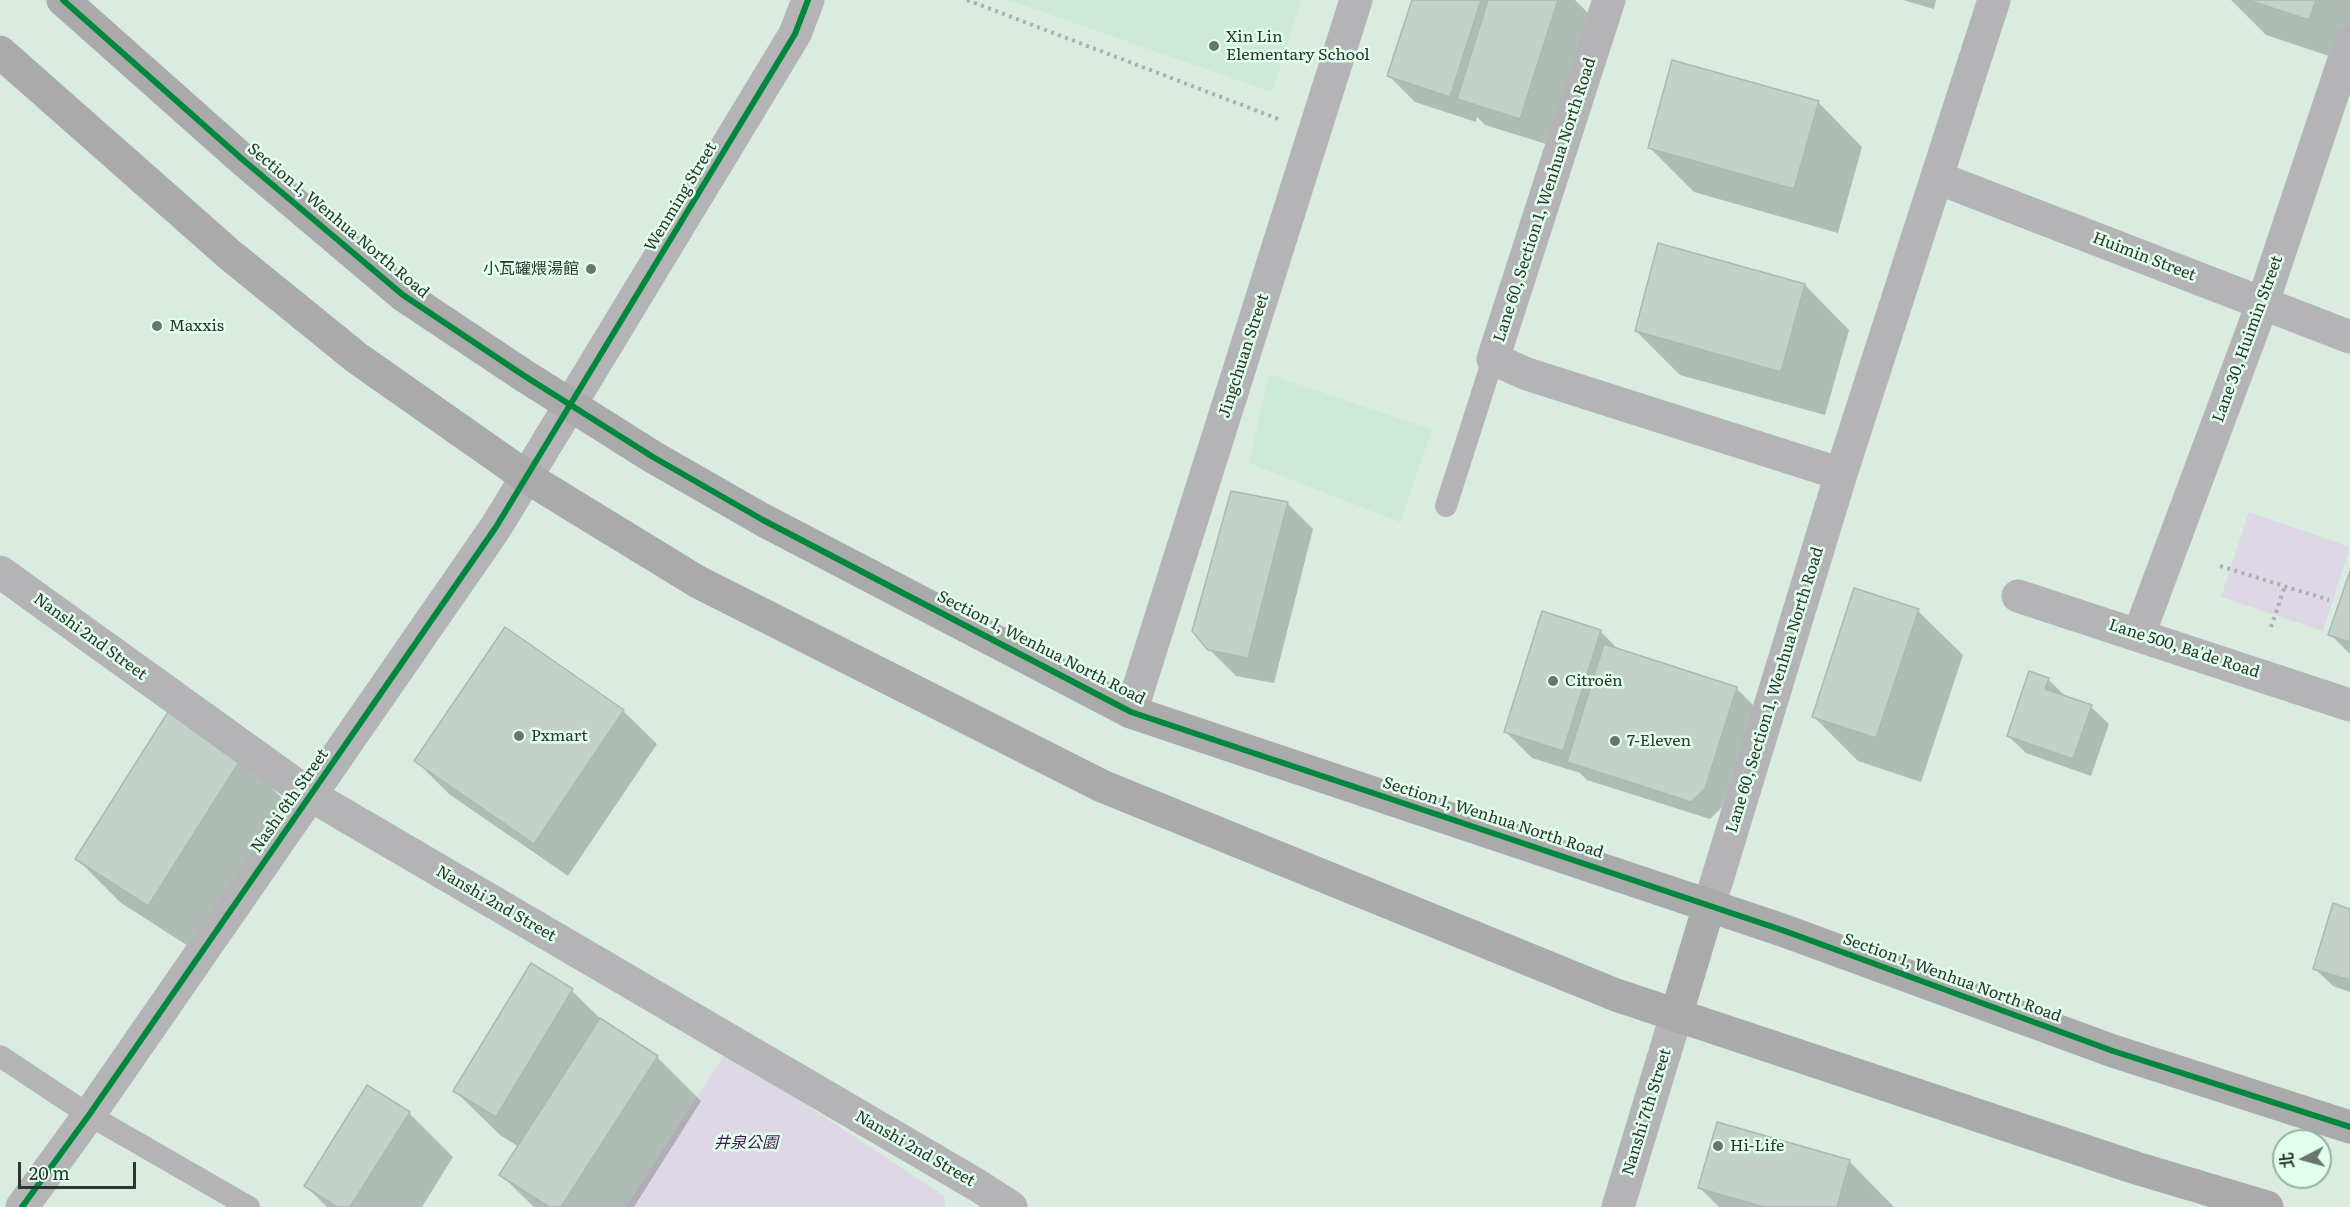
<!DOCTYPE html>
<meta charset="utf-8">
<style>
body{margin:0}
#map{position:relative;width:2350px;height:1207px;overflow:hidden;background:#daebe0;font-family:Literata,"Noto Sans TC",serif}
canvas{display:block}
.north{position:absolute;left:2272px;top:1129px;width:60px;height:60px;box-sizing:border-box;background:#e1ffec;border:2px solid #99afa1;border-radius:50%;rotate:264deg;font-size:16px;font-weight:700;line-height:24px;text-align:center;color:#2c3730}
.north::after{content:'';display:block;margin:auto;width:21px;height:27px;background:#69766e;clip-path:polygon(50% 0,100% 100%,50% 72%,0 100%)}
.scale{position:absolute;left:18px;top:1162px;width:118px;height:27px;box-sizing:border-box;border:3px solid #2c3730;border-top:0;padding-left:8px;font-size:18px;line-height:21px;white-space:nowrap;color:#2c3730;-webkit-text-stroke:4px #e1ffec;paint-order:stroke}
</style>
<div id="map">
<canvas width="2350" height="1207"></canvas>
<div class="north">北</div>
<div class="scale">20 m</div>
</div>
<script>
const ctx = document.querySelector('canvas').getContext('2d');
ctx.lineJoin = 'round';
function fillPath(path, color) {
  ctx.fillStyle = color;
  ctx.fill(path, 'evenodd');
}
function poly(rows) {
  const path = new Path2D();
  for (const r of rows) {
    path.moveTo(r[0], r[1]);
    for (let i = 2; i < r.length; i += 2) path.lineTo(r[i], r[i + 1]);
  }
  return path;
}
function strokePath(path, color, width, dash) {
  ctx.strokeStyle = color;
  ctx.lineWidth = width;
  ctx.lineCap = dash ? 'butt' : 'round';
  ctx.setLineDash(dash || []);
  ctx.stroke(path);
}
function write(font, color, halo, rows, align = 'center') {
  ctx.font = font + ' Literata,"Noto Sans TC",serif';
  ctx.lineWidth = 5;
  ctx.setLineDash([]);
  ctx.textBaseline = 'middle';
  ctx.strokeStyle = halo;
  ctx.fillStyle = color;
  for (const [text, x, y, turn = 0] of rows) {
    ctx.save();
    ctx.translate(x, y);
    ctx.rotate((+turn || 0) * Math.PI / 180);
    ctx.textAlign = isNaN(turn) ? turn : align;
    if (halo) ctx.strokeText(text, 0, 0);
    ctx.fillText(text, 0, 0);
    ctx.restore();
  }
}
fillPath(poly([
 [1009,0,1301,0,1272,92],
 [1269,374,1432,430,1400,522,1249,463]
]), '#cde9d8');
fillPath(poly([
 [2249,512,2350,547,2323,631,2221,597],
 [726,1052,944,1196,945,1207,626,1207]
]), '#ded7e6');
fillPath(poly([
 [1414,0,1575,0,1588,13,1546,144,1485,125,1477,117,1476,122,1415,102,1389,76],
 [1903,0,1936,0,1934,9],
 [2231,0,2350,0,2350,63,2266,35],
 [1818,102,1862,147,1838,233,1694,192,1649,147],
 [1805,285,1849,330,1825,415,1680,375,1636,331],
 [1287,503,1313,529,1274,683,1236,676,1209,649],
 [2350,576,2350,654,2330,634],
 [1918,611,1963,655,1921,782,1858,761,1813,716],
 [1600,631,1620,651,1736,688,1754,706,1722,807,1710,819,1587,780,1580,773,1532,758,1506,732],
 [2048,679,2066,697,2091,707,2109,724,2091,776,2026,753,2008,736],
 [623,711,657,744,568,876,449,794,416,761],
 [242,758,286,802,193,949,121,903,77,859],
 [2350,910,2350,992,2333,986,2315,969],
 [532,965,572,991,606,1024,657,1057,701,1101,634,1207,534,1207,501,1175,519,1147,500,1135,455,1091],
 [409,1113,453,1157,422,1207,327,1207,306,1186],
 [1850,1162,1894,1207,1719,1207,1700,1188]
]), '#0003');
const building = poly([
 [1412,0,1481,0,1450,97,1387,76,1412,0],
 [1488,0,1558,0,1520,119,1457,99,1488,0],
 [2248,0,2316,0,2309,20,2248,0],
 [1672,60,1819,101,1794,189,1648,148,1672,60],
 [1658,243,1805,284,1781,372,1635,331,1658,243],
 [1231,491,1288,502,1248,658,1208,650,1192,631,1231,491],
 [2350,571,2350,642,2328,635,2350,571],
 [1854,588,1919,609,1876,738,1812,717,1854,588],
 [1542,611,1601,630,1563,751,1504,732,1542,611],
 [505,627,624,710,534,844,414,761,505,627],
 [1604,644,1737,687,1705,789,1691,802,1567,762,1604,644],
 [2029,671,2049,678,2045,689,2092,705,2073,759,2007,736,2029,671],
 [170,709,243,756,148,906,75,859,170,709],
 [2333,903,2350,909,2350,980,2313,969,2333,903],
 [531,963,573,989,496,1117,453,1091,531,963],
 [600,1018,658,1056,561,1207,549,1207,499,1175,600,1018],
 [367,1085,410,1112,350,1207,337,1207,304,1186,367,1085],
 [1717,1122,1850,1160,1837,1207,1764,1207,1698,1188,1717,1122]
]);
fillPath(building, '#c4d1c8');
strokePath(building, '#acb8b1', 1.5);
strokePath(poly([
 [967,0,1281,120],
 [2220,566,2329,600],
 [2271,627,2285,586]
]), '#abafad', 4, [3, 4.5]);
strokePath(poly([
 [1446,506,1493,359],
 [0,1056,89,1115,249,1207]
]), '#b4b4b6', 22);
strokePath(poly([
 [1609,0,1493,359,1527,374,1841,474],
 [1938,178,2350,337],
 [0,572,310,795,977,1185,1011,1207],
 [2018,596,2350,705],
 [2139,634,2263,302,2350,42],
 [1131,712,1356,0],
 [1709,906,1841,474,1994,0],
 [22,1207,89,1115,496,527,795,34,808,0],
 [1618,1207,1676,1016]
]), '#b4b4b6', 33);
strokePath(poly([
 [63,0,242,159,403,295,523,375,653,457,763,520,1131,712,1782,930,2113,1051,2350,1127],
 [0,52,230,255,357,358,528,478,698,582,1102,786,1616,995,2136,1168,2267,1207],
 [1676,1016,1709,906]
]), '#aaaaab', 33);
strokePath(poly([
 [63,0,242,159,403,295,523,375,653,457,763,520,1131,712,1782,930,2113,1051,2350,1127],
 [22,1207,89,1115,496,527,795,34,808,0]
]), '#00873e', 6);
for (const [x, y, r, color] of [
 [1214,46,6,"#69766e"],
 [591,269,6,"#69766e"],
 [157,326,6,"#69766e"],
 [1553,681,6,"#69766e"],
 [519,736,6,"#69766e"],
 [1615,741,6,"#69766e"],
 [1718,1146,6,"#69766e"]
]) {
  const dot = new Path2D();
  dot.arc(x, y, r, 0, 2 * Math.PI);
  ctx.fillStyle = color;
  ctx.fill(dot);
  strokePath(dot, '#e1ffec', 2);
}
write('16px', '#2c3730', '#e1ffec', [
 ["Xin Lin",1226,37],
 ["Elementary School",1226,55],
 ["小瓦罐煨湯館",579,269,"right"],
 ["Maxxis",169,326],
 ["Citroën",1565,681],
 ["Pxmart",531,736],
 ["7-Eleven",1627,741],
 ["Hi-Life",1730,1146]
], 'left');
write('16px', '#2c3730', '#e1ffec', [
 ["Wenming Street",681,197,-59],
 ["Lane 60, Section 1, Wenhua North Road",1545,200,-72],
 ["Section 1, Wenhua North Road",338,221,40],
 ["Huimin Street",2144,257,21],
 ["Lane 30, Huimin Street",2248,339,-70],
 ["Jingchuan Street",1244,356,-72],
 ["Nanshi 2nd Street",90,637,36],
 ["Section 1, Wenhua North Road",1041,648,27],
 ["Lane 500, Ba'de Road",2184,649,18],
 ["Lane 60, Section 1, Wenhua North Road",1775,690,-73],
 ["Nashi 6th Street",290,801,-55],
 ["Section 1, Wenhua North Road",1493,818,18],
 ["Nanshi 2nd Street",496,904,30],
 ["Section 1, Wenhua North Road",1952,978,20],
 ["Nanshi 7th Street",1647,1112,-73],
 ["Nanshi 2nd Street",915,1149,30]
]);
write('italic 16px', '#431a4f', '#e1ffec', [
 ["井泉公園",746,1143]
]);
</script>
